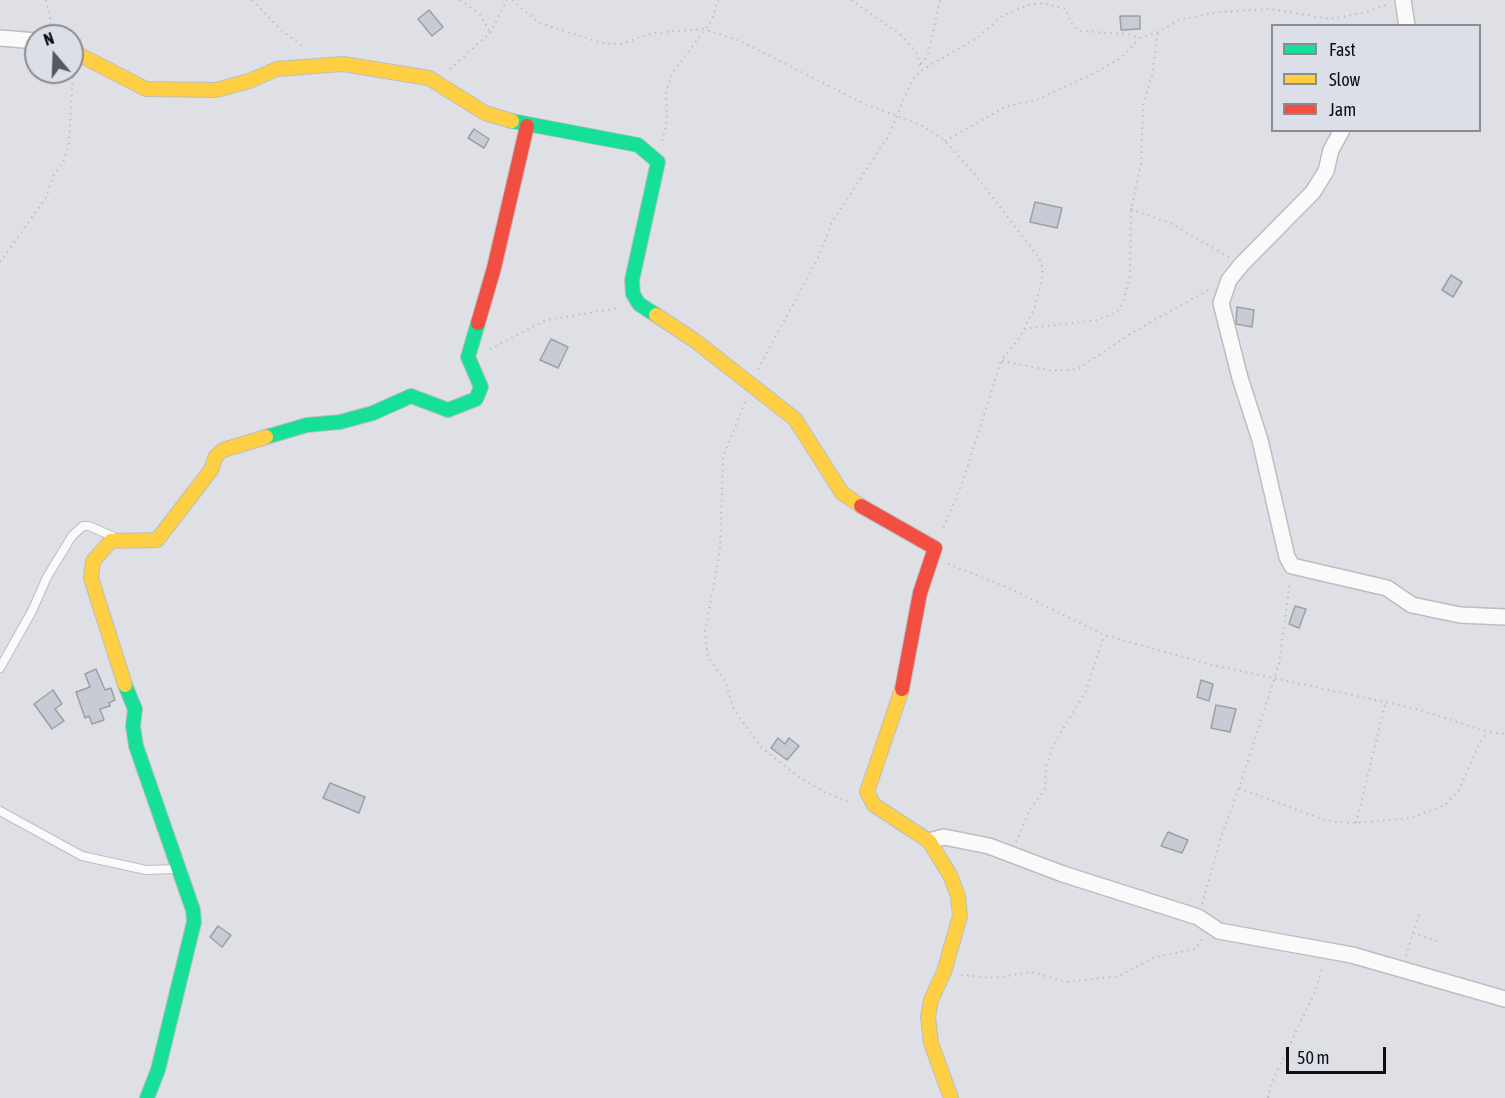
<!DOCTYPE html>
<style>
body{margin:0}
#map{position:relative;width:1505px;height:1098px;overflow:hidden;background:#dfe0e5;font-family:"Asap Condensed",sans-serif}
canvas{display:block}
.legend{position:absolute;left:1271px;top:24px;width:210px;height:108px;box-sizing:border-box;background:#dcdfe8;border:2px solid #8a8c92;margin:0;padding:8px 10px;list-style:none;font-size:18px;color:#0e0f12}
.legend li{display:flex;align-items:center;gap:12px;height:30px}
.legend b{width:30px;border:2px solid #8a8c92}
.north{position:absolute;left:24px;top:24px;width:60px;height:60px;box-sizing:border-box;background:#dcdfe8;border:2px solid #8a8c92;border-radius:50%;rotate:341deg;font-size:16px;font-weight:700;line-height:24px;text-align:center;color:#0e0f12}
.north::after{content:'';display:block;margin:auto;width:21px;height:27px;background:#57585c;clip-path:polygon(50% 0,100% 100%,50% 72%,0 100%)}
.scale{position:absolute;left:1286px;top:1047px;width:100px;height:27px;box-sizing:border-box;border:3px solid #0e0f12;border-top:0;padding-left:8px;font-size:18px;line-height:21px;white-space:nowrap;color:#0e0f12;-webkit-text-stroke:4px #dcdfe8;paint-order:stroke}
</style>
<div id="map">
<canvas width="1505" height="1098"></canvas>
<ul class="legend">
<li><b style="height:8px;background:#16e098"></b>Fast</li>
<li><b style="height:8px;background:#ffcf43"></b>Slow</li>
<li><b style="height:8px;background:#f24e42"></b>Jam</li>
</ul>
<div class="north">N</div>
<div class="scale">50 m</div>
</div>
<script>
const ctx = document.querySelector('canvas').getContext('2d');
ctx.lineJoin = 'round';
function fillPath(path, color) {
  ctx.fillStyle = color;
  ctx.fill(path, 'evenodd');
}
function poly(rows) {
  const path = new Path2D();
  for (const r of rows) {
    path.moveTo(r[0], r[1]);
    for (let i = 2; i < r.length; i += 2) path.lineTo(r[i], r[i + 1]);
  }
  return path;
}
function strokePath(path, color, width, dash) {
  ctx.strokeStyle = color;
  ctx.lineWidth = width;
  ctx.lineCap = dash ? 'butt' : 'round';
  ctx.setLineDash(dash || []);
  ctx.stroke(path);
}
const building = poly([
 [429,10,443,27,432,36,418,19,429,10],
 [1120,16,1140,16,1140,29,1121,30,1120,16],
 [474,129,489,139,484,148,468,138,474,129],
 [1035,202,1062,208,1057,228,1030,222,1035,202],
 [1451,275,1462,282,1453,297,1442,290,1451,275],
 [1237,307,1254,310,1252,327,1236,324,1237,307],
 [551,339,568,347,558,368,540,360,551,339],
 [1295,606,1306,609,1299,628,1289,624,1295,606],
 [96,669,105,690,111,688,115,700,109,703,110,706,100,709,104,720,92,724,89,716,85,718,76,692,90,687,85,674,96,669],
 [1201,680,1213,684,1209,701,1197,697,1201,680],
 [53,690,62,704,55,709,64,721,52,729,34,704,53,690],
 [1216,705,1236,709,1230,732,1211,728,1216,705],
 [778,738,785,744,789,738,799,746,787,760,771,748,778,738],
 [330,783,365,797,359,813,323,798,330,783],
 [1168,832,1188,840,1182,853,1161,846,1168,832],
 [218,926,231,935,222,947,210,937,218,926]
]);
fillPath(building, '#c7cbd5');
strokePath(building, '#9e9fa2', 1.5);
const lane = poly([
 [0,668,32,611,47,577,72,536,83,526,89,526,112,536],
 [0,811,82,856,146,870,175,869]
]);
const street = poly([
 [1403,0,1407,26],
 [0,38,36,41],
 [1342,130,1331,150,1326,171,1313,192,1241,265,1229,280,1221,303,1240,378,1260,440,1287,557,1292,566,1387,588,1412,605,1460,615,1505,617],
 [929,841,944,837,989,846,1063,874,1198,917,1219,931,1352,955,1505,999]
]);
const fast = poly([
 [512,121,638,145,658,162,632,280,633,294,639,304,656,315],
 [266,437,307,425,340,422,373,413,411,396,448,410,476,399,481,387,468,357,478,323],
 [125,685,135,709,133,726,136,746,193,910,194,922,158,1070,147,1098]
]);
const slow = poly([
 [72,51,146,89,216,90,249,81,277,69,343,64,429,78,485,113,512,121],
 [656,315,694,340,795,419,842,493,861,506],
 [125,685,91,578,93,561,111,541,157,540,211,470,216,456,223,450,266,437],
 [902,689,867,792,874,805,929,841,950,875,958,896,960,916,944,972,931,1000,928,1017,931,1043,951,1098]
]);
const jam = poly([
 [478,323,494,268,527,126],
 [861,506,935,548,920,593,902,689]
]);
strokePath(lane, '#bcbdc1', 10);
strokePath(street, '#bcbdc1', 18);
strokePath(fast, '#bcbdc1', 16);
strokePath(slow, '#bcbdc1', 16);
strokePath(jam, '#bcbdc1', 16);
strokePath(poly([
 [46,0,54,36],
 [252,0,281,30,305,48],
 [460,0,480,14,490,32],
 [512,0,539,23,602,43,621,44,653,33,704,29,740,41,865,104,921,125,945,141,977,177,1039,258,1043,269,1042,280,1035,307,1020,337,1001,361,963,481,942,531],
 [851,0,901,35,916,52,922,70],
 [921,64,928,55,940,0],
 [450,69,490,33,507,0],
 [662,141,667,120,666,93,671,75,712,20,718,0],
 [945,141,1005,107,1036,100,1095,73,1122,57,1139,39],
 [1131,209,1172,224,1230,258],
 [0,262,46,198,53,176,63,163,69,143,73,73],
 [1024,329,1097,320,1117,312,1122,305,1130,276,1131,209,1141,164,1143,106,1152,75,1158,32],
 [490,349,546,320,620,308],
 [1002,361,1053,371,1078,369,1130,334,1210,289],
 [758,369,818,258,832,222,889,135,912,80,922,70,977,38,1002,16,1028,5,1043,3,1066,9,1071,23,1080,31,1127,34,1140,38,1158,32,1179,20,1219,12,1271,9,1331,19,1367,12,1389,4],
 [745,402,723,457,720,550,705,632,708,657,725,681,734,710,762,748,800,778,824,792,851,803],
 [948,564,1007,587,1104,635,1209,664,1421,710,1487,732,1505,734],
 [1239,788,1322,819,1336,822,1356,823,1411,818,1445,805,1459,790,1480,742,1487,732],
 [1356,823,1386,701],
 [1016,842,1030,809,1045,789,1046,766,1055,742,1086,691,1104,635],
 [1202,904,1221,837,1239,788,1279,664,1290,581],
 [1413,933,1440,942],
 [1406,956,1420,911],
 [961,975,994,978,1032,972,1066,982,1119,976,1155,957,1195,949,1204,937],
 [1268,1098,1271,1084,1315,992,1323,965]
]), '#bebec0', 2, [1.5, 4.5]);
strokePath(lane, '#fafafb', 8);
strokePath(street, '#fafafb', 15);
strokePath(fast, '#16e098', 14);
strokePath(slow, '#ffcf43', 14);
strokePath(jam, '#f24e42', 14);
</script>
